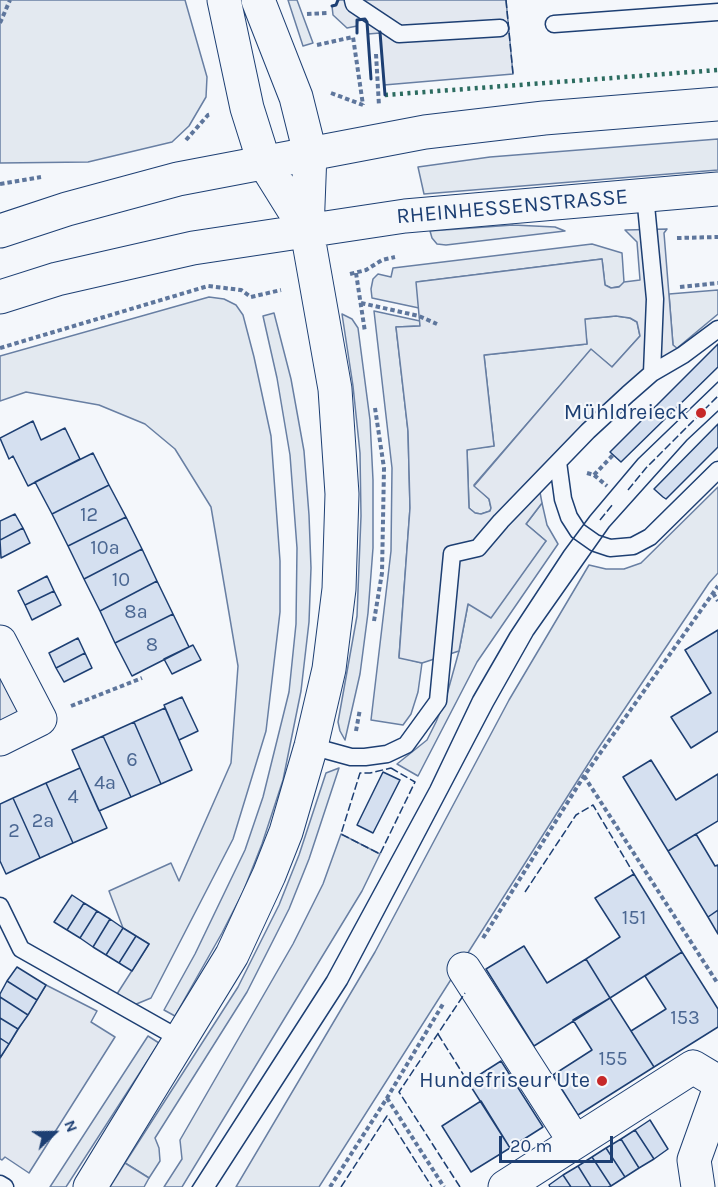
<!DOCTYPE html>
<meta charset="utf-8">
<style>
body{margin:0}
#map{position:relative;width:718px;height:1187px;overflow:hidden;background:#f4f7fb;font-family:Karla,sans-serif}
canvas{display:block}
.north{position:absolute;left:24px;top:1103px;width:60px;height:60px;-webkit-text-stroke:4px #f4f7fb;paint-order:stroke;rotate:68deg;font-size:16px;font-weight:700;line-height:24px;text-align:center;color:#1d3f73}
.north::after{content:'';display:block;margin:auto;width:21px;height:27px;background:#1d3f73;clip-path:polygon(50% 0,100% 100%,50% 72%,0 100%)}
.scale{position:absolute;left:499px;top:1136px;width:114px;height:27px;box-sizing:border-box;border:3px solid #1d3f73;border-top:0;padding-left:8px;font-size:18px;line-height:21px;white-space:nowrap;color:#1d3f73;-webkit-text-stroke:4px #f4f7fb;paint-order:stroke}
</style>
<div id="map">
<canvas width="718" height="1187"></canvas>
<div class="north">N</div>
<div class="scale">20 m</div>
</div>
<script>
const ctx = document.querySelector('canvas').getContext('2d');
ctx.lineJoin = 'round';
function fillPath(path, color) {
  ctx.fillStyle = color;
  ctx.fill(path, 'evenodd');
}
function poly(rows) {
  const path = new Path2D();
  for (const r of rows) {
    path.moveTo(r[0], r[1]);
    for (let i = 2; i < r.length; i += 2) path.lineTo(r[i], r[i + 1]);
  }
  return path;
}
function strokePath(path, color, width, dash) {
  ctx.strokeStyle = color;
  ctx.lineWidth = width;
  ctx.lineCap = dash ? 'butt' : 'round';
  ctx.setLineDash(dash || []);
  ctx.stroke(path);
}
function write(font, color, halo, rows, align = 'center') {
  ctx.font = font + ' Karla,sans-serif';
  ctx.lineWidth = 4.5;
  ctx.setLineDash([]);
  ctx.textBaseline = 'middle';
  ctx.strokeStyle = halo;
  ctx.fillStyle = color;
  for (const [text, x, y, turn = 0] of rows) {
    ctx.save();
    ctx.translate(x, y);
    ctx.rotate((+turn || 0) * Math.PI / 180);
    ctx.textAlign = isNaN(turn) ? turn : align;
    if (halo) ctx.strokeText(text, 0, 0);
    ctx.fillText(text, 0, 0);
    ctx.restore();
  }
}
const green = poly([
 [0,0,185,0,207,77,206,97,189,126,172,142,88,162,0,163,0,0],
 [288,0,297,0,313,43,303,46,288,0],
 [718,139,718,170,424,194,418,167,490,157,718,139],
 [513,225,555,227,565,231,446,245,437,244,432,238,430,231,513,225],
 [592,244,622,253,624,282,622,286,611,288,605,285,602,259,417,282,419,308,372,298,371,289,373,279,378,274,391,277,393,268,592,244],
 [718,290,718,314,676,349,673,345,669,294,718,290],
 [209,297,224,299,236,305,243,315,254,357,271,436,280,561,280,612,266,731,233,839,151,998,134,1005,117,994,149,944,123,928,109,891,171,863,179,881,231,763,238,666,211,507,175,449,145,424,99,405,26,392,0,401,0,356,209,297],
 [374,311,420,321,420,326,396,327,408,431,410,508,399,657,422,663,418,692,411,714,403,725,371,720,391,551,392,468,374,311],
 [274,313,291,379,304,451,309,515,311,568,309,622,301,691,283,780,262,844,243,892,222,933,175,1016,164,1010,195,954,245,850,263,797,289,692,296,624,297,548,290,455,277,378,263,316,274,313],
 [342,314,352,319,358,328,370,420,373,480,373,548,368,613,360,674,345,740,340,731,338,722,357,616,361,516,360,453,353,386,342,314],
 [616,316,630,318,637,322,640,336,612,367,591,350,474,485,489,499,491,508,490,511,481,514,475,513,469,508,467,449,494,446,484,355,587,344,584,319,616,316],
 [718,487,718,573,709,583,597,750,319,1187,236,1187,375,952,509,700,589,565,606,569,624,569,641,563,718,487],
 [542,503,547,525,558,544,477,662,418,776,397,764,427,740,436,722,446,698,459,651,468,604,546,541,526,524,542,503],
 [339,768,309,859,289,909,247,992,155,1138,159,1148,160,1161,149,1178,125,1163,238,987,279,905,299,855,326,773,339,768],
 [341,834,380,854,362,891,182,1187,164,1187,182,1159,180,1140,293,944,323,884,341,834],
 [148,1036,159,1043,66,1187,50,1187,148,1036]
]);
fillPath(green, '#e3e9f0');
strokePath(green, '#687fa3', 1.5);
const parking = poly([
 [338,0,506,0,513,74,384,85,380,33,368,34,367,22,364,19,358,20,357,26,347,28,333,15,332,6,336,5,338,0],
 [667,229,664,233,673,345,678,349,539,487,542,503,526,524,546,541,491,618,468,604,459,651,422,663,399,658,410,508,408,431,396,327,420,326,416,282,602,259,605,285,611,288,619,287,624,282,640,280,637,242,625,230,667,229],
 [616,316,630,318,637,322,640,336,612,367,591,349,474,486,489,499,491,508,490,511,481,514,475,513,469,508,467,450,494,446,484,355,587,344,585,319,616,316],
 [0,663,25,709,0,722,0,663],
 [46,985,97,1011,91,1022,115,1037,29,1173,5,1157,2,1160,0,1159,0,1058,46,985],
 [125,1163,149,1178,144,1187,110,1187,125,1163]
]);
fillPath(parking, '#e3e8f0');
strokePath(parking, '#687fa3', 1.5);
const building = poly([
 [718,344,718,367,621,462,610,452,718,344],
 [33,421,41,440,65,428,80,459,28,486,13,456,9,459,0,438,33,421],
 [718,424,718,447,666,499,663,497,654,489,718,424],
 [93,453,109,485,52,514,35,482,93,453],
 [109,485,126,517,68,546,52,514,109,485],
 [15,514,23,528,0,540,0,521,15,514],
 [126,517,142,549,84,579,68,546,126,517],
 [23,528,30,543,1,558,0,540,23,528],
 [142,549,157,581,100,611,84,579,142,549],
 [47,576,54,591,25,605,18,591,47,576],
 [157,581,173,614,115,643,100,611,157,581],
 [54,591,61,605,32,620,25,605,54,591],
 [173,614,189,647,132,676,115,643,173,614],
 [718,630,718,731,691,748,671,717,711,693,685,650,718,630],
 [78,638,85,653,56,668,49,653,78,638],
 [193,645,201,660,172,674,164,659,193,645],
 [85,653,92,668,64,682,56,668,85,653],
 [182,697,198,731,179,740,164,705,182,697],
 [165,708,192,770,161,784,134,722,165,708],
 [134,722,161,784,131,797,103,736,134,722],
 [103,736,131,797,99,811,72,750,103,736],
 [651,760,676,800,718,774,718,821,668,851,623,777,651,760],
 [80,768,107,828,73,843,46,783,80,768],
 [383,772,400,780,373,833,357,825,383,772],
 [46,783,73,843,40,858,13,798,46,783],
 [13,798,40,858,6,874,0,861,0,804,13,798],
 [696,834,715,866,718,865,718,910,708,917,668,851,696,834],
 [634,874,682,952,610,998,586,959,620,937,595,898,634,874],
 [72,895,84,903,67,930,54,922,72,895],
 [84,903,97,911,80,938,67,930,84,903],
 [718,910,718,934,708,917,718,910],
 [97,911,110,919,93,947,80,938,97,911],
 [110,919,123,928,106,955,93,947,110,919],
 [123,928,136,936,119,963,106,955,123,928],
 [136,936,149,944,132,971,119,963,136,936],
 [524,946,547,983,586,959,610,998,534,1046,486,969,524,946],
 [682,952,718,1009,718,1027,654,1067,631,1031,666,1009,645,976,682,952],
 [17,967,46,985,37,1000,7,981,17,967],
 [7,981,37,1000,28,1015,0,997,0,994,7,981],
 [0,997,28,1015,18,1029,0,1018,0,997],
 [610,998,654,1067,578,1115,553,1075,592,1050,573,1020,610,998],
 [0,1018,18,1029,9,1044,0,1038,0,1018],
 [0,1038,9,1044,0,1058,0,1038],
 [501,1061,543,1127,510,1148,468,1082,501,1061],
 [481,1101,510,1148,471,1172,442,1126,481,1101],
 [650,1120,668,1149,654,1159,635,1130,650,1120],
 [635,1130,654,1159,639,1168,621,1139,635,1130],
 [621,1139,639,1168,625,1177,606,1148,621,1139],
 [606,1148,625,1177,611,1186,592,1157,606,1148],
 [592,1157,611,1186,608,1187,591,1187,578,1166,592,1157],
 [578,1166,591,1187,571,1187,563,1175,578,1166],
 [563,1175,571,1187,550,1187,549,1185,563,1175]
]);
fillPath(building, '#d5e0f0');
strokePath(building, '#1d3f73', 1.5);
const lane = poly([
 [353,0,354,4,399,34,500,28],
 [554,24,718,12],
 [645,195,655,299,652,373],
 [558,462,563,499,569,517,578,531,595,543,610,548,633,546,650,537,718,470],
 [311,746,351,757,365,757,387,754,406,745,438,701,452,554,478,548,501,521,588,431,628,394,652,373,683,355,718,329],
 [0,906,21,949,182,1040],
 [0,1184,5,1187]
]);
const street = poly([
 [224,0,247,108,264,162],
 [258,0,296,97,310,153],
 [0,642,40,719,0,739],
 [464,969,575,1142],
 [505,1187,693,1067,718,1082],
 [698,1187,694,1160,718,1093]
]);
const secondary = poly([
 [264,162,307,231],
 [0,231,67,209,178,179,425,132,544,118,718,104],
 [0,297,57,279,193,248,405,216,718,189],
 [90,1187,232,955,269,875,286,832,311,746,329,669,339,589,342,494,335,389,307,231,310,153]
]);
strokePath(lane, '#1d3f73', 19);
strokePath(street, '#1d3f73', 35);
strokePath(secondary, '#1d3f73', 35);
strokePath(poly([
 [307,14,327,13],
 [0,23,10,0],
 [317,45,353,37,363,105],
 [376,54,379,106],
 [331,93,363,105],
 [186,140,208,115,212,114],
 [0,184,41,177],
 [677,238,718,237],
 [356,273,365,332],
 [350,274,366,270,382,260,395,257],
 [680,287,718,283],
 [361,303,419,316,437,324],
 [0,348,208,286,241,290,251,297,281,290],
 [587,473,594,475,607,486],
 [594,475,613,455],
 [713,593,718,601],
 [374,621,382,573,384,468,375,408],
 [71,706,142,678],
 [356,731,360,709],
 [584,776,718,984],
 [483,938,584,776,718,586],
 [387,1098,444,1187],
 [330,1187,387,1098,443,1004]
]), '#5e769c', 4, [4.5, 3]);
strokePath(lane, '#f4f7fb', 16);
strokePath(street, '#f4f7fb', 33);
strokePath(secondary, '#f4f7fb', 33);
strokePath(poly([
 [192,1187,327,977,430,787,473,697,510,633,564,551,590,516,638,459,718,382],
 [216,1187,347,984,493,706,533,635,609,527,687,440,718,411]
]), '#1d3f73', 1.5);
strokePath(poly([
 [385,95,718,70]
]), '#2c6c60', 4.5, [3, 4.5]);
strokePath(poly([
 [506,0,513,74],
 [628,490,646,468,718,396],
 [600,520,613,504],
 [391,768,415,782,380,854,341,834,360,773,370,773,391,768],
 [525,892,576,815,593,805,634,874],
 [438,1034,468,1082],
 [341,1187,387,1116,432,1187],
 [460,1187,399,1092,465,993]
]), '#1d3f73', 1.5, [8, 3]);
strokePath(poly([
 [332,6,336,5,338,0],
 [380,32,385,95],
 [357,33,357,20,365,19,367,22,371,79]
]), '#1d3f73', 3);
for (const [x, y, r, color] of [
 [701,413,6,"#c62828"],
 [602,1081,6,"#c62828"]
]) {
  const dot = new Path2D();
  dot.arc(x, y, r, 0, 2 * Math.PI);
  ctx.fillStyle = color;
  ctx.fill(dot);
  strokePath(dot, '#f4f7fb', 2);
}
write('20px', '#4b6792', null, [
 ["12",89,515],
 ["10a",105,548],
 ["10",121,580],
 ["8a",136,612],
 ["8",152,645],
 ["6",132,760],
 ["4a",105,783],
 ["4",73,797],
 ["2a",43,821],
 ["2",14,831],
 ["151",634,918],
 ["153",685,1018],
 ["155",613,1059]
]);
write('22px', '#1d3f73', '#f4f7fb', [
 ["RHEINHESSENSTRASSE",512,207,-5]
]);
write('22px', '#1d3f73', '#f4f7fb', [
 ["Mühldreieck",689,413],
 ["Hundefriseur Ute",590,1081]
], 'right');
</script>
